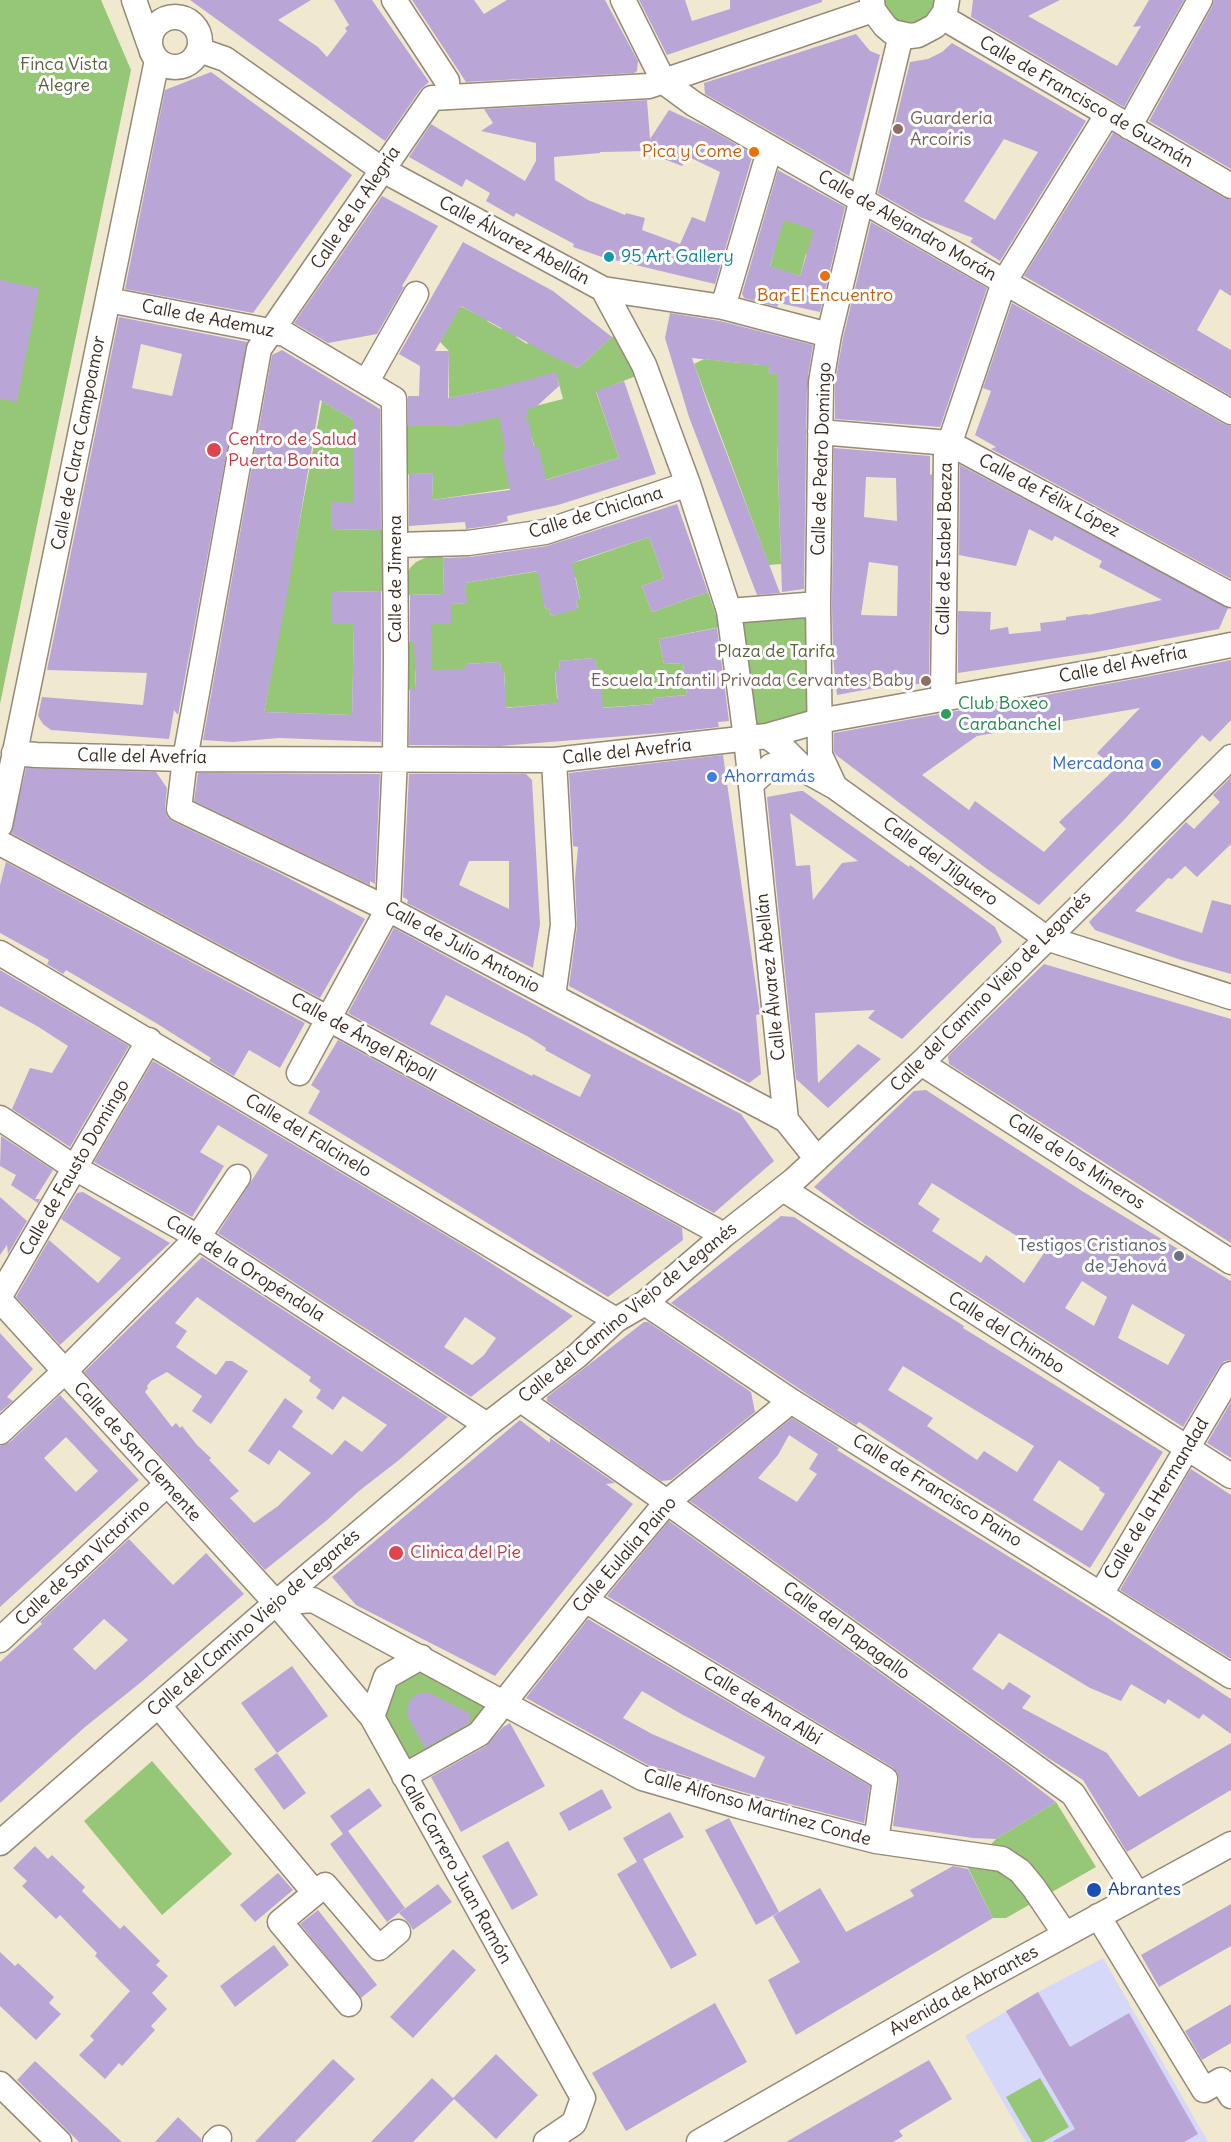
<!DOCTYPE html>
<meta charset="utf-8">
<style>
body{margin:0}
canvas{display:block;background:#f1e8d0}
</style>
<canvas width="1231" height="2142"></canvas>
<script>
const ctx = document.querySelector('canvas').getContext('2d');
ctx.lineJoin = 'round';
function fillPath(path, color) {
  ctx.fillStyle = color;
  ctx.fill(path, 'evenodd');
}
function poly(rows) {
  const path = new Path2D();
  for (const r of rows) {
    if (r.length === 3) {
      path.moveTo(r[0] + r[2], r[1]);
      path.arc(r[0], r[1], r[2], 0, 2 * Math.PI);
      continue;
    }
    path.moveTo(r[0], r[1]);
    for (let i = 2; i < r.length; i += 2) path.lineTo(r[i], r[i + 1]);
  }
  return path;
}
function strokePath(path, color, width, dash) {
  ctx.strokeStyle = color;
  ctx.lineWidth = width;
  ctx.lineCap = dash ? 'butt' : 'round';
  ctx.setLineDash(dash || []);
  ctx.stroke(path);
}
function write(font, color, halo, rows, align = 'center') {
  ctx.font = font + ' Delius,sans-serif';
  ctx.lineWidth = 6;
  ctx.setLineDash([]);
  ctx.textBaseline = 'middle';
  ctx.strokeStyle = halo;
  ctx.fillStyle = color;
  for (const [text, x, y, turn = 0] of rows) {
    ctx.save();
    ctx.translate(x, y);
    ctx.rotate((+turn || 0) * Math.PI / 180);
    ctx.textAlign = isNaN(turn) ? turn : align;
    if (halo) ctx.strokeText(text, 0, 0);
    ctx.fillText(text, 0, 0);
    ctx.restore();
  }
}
fillPath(poly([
 [1103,1958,1208,2142,1026,2142,965,2036,1038,1992]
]), '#d5d8f9');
fillPath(poly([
 [0,0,101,0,131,70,0,704],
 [882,0,935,0,933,9,927,18,917,24,906,25,896,22,887,14],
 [784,215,823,232,817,257,806,254,800,276,770,267],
 [498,302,487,321,501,329,511,311,526,319,516,337,527,344,539,324,544,351,578,368,613,336,641,374,596,392,619,458,542,481,532,437,505,442,514,488,432,500,433,473,395,475,394,425,457,426,563,399,557,377,449,398,449,351,440,342,460,306,474,313],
 [744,352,751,364,759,365,762,357,772,360,768,373,809,376,807,392,777,391,777,442,781,564,769,565,694,364,704,359,741,363],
 [322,401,354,420,354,503,331,529,382,530,382,591,332,592,332,624,354,624,352,715,264,712],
 [649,537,664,578,642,586,652,612,708,592,720,627,659,639,664,664,683,663,687,695,653,698,654,704,598,708,595,658,559,661,560,670,555,671,557,698,562,703,501,708,505,687,504,670,501,670,500,662,465,664,465,671,439,710,437,670,415,670,416,689,407,690,405,642,431,642,431,624,451,624,451,604,466,603,465,583,539,571,545,609,549,608,551,616,578,608,576,601,580,599,576,579,567,564,583,560],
 [443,556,444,594,405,595,406,578,410,568,416,562,427,557],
 [812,609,814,717,767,729,750,719,734,619],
 [421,1657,503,1702,404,1776,372,1717,386,1677],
 [152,1761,232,1854,162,1915,84,1821],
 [1056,1802,1096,1867,1006,1918,993,1918,968,1868,996,1839],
 [1040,2078,1069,2127,1043,2142,1032,2142,1006,2097]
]), '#95c777');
fillPath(poly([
 [190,0,311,0,278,20,318,47,327,57,347,31,345,28,349,25,334,0,372,0,429,82,420,90,385,141],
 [412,0,474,0,484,14,507,0,605,0,638,61,637,71,634,73,466,82],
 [639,0,685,0,692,21,730,9,730,0,822,0,822,2,667,55],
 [973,0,1060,0,1028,16,1117,66,1141,26,1133,27,1149,0,1184,0,1124,107,971,17],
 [1214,0,1231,0,1231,169,1149,121,1212,7],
 [856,34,870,51,880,55,849,176,705,94,704,83],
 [952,43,1086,121,1000,261,970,242,973,238,920,217,878,193,910,62,928,59,942,52],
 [1004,139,1038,152,995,220,964,201],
 [211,72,352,175,253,313,125,289,165,90],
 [647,100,650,139,669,110,706,127,753,154,715,284,602,257,573,247,574,244,516,213,514,217,486,201,490,193,466,179,462,187,409,157,431,124,525,181,536,161,536,143,481,131,493,123,484,109],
 [650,151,664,159,682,166,687,156,720,172,705,222,692,217,680,244,642,230,645,218,626,213,625,215,588,200,555,180,554,157,600,153,600,152],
 [1113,133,1224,198,1231,200,1231,296,1220,289,1197,330,1231,350,1231,396,1024,276],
 [778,170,845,207,820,312,779,303,777,307,744,298,742,294],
 [784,220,814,230,800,276,770,266],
 [382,196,438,226,402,286,404,287,377,334,328,343,294,323],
 [871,222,987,288,940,427,835,419,835,383,843,338],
 [463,242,553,291,612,337,578,368,552,356,461,306,435,351,449,351,448,398,490,390,556,372,559,386,536,407,527,409,528,415,522,420,528,418,534,447,538,446,546,480,619,458,596,391,624,381,656,474,558,505,507,516,508,521,495,525,466,529,465,522,409,526,409,474,433,473,432,500,510,490,502,452,506,451,499,417,457,426,408,426,408,396,419,396,420,366,399,354],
 [0,280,39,288,17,402,0,399],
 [1012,303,1224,424,1231,426,1231,579,991,449,996,447,975,435,991,391,983,388],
 [670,313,720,321,813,345,807,382,804,589,782,592,777,442,777,374,768,373,770,366,692,358,710,410,780,593,757,595,689,417,665,338],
 [119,317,247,342,178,715,174,710,169,739,51,730,43,724,38,716,42,697,143,705,147,673,47,670],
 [141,344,182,354,172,396,132,388],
 [282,350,380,409,381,530,331,529,331,501,354,503,354,420,320,400,286,601,264,712,352,715,354,624,332,624,332,592,381,591,381,742,279,738,233,742,203,740,272,355],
 [834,448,930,456,930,475,932,474,929,683,875,688,837,695,833,657,832,604],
 [866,477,896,478,897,521,864,517],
 [869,562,898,566,897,616,861,615],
 [960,465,1228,608,1219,629,1096,652,958,673,958,611,991,612,990,630,1008,627,1009,634,1041,631,1040,623,1066,620,1066,617,1087,614,1088,615,1162,600,1099,567,1102,561,1055,536,1052,541,1029,529,1016,566,959,555],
 [677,504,708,592,652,612,642,586,664,578,649,537,572,563,580,600,576,601,578,609,551,616,549,608,545,609,537,571,465,583,467,603,451,604,451,624,431,624,432,670,465,669,465,664,500,662,501,670,504,670,506,708,558,703,555,670,560,670,559,661,595,658,596,667,600,667,603,708,654,704,653,698,687,695,683,663,664,664,659,639,717,628,729,721,718,722,719,727,674,732,500,746,409,745,410,689,416,689,414,642,410,642,410,595,444,594,443,558,470,557,547,546],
 [1231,660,1231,720,1210,742,1202,735,1123,821,1039,905,987,869,836,755,834,752,834,733,1140,678],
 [1140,708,1097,753,1115,769,1059,822,1066,829,1044,852,975,801,969,810,922,775,977,736],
 [723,755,760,1014,756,1015,761,1074,749,1083,569,986,577,927,575,879,578,847,573,846,569,773],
 [26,768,156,772,167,788,165,808,167,816,172,821,281,874,365,919,320,998,11,833],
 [198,773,380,774,375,884,370,881,370,885,194,801],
 [409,774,526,774,532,780,540,924,533,968,407,903,408,900,403,897],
 [469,861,509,861,509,909,459,885],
 [1231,777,1231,844,1197,877,1185,866,1172,879,1168,878,1135,911,1202,933,1212,900,1231,905,1231,974,1178,959,1095,930,1089,922,1186,822,1194,829,1220,802,1213,795],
 [800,791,803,791,909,867,910,865,995,927,1002,942,902,1039,868,1018,875,1010,815,1013,818,1083,858,1044,881,1059,828,1108,796,1079,767,797],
 [790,813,858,861,842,863,813,900,810,865,796,866],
 [6,862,305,1023,280,1068,249,1050,234,1076,209,1061,211,1058,156,1023,66,970,63,974,47,964,49,960,0,933,0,885],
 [394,928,607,1044,741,1114,774,1161,714,1213,348,1013],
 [446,995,527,1036,546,1048,545,1050,591,1075,580,1097,533,1074,532,1076,430,1024],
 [1044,964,1231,1019,1231,1243,949,1064,948,1056],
 [0,970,129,1046,70,1147,12,1109,30,1068,52,1073,68,1046,37,1026,0,1006],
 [338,1040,682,1228,683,1240,608,1297,308,1113,320,1091,311,1085],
 [153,1061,469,1249,573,1316,471,1397,218,1233,268,1155,218,1125,200,1152,224,1166,192,1217,94,1162],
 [465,1317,496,1338,484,1355,472,1365,444,1347],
 [926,1090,1082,1191,1231,1281,1231,1360,1225,1361,1219,1367,1183,1427,966,1289,857,1219,814,1187,914,1091],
 [932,1183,1044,1253,1024,1283,986,1255,981,1263,932,1231,940,1219,918,1204],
 [1082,1281,1107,1297,1094,1326,1065,1308],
 [1132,1304,1185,1335,1168,1365,1118,1338],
 [1,1136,53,1170,35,1199,40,1199,38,1203,11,1185,16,1175,0,1166],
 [83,1192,170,1243,60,1345,16,1297,49,1240,98,1283,121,1258,61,1219,77,1193],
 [0,1197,27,1221,8,1254,7,1245,0,1255],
 [781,1216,794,1217,851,1255,964,1326,963,1328,1163,1452,1090,1568,952,1483,859,1422,856,1425,807,1394,671,1303],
 [903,1366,1034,1446,1017,1472,984,1451,977,1460,927,1426,933,1418,888,1390],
 [1059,1460,1100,1488,1099,1490,1105,1494,1082,1531,1033,1500],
 [202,1257,448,1417,399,1460,359,1491,326,1521,265,1570,84,1372],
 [197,1297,311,1377,309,1381,321,1390,316,1398,333,1410,343,1396,387,1425,362,1452,345,1440,332,1455,292,1427,303,1411,285,1398,248,1451,269,1465,279,1450,311,1473,278,1506,254,1523,230,1498,239,1491,209,1460,211,1458,197,1445,182,1426,180,1428,176,1423,172,1427,145,1392,148,1388,147,1386,151,1381,167,1372,202,1396,192,1411,211,1424,248,1371,232,1361,226,1361,216,1375,176,1347,187,1331,175,1323],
 [644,1322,648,1322,751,1392,755,1412,671,1480,661,1481,547,1401,547,1397],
 [0,1333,33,1369,7,1397,13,1401,0,1412],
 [60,1395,139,1480,0,1607,0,1446,10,1442],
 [66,1437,98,1471,76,1492,44,1458],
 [1231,1402,1231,1458,1207,1443],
 [792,1418,839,1448,837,1450,1103,1615,1231,1699,1231,1734,1203,1714,1199,1719,1168,1699,1165,1704,1131,1684,1121,1701,1090,1688,999,1633,972,1669,1003,1690,1009,1682,1031,1696,1022,1708,1107,1753,1139,1797,1231,1743,1231,1790,1127,1852,1083,1780,1048,1758,690,1501],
 [789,1435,818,1454,809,1469,817,1474,797,1502,758,1478,778,1455],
 [520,1420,550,1443,550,1438,615,1483,606,1484,633,1504,495,1676,356,1605,332,1577],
 [1191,1469,1231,1495,1231,1659,1120,1590],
 [669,1521,1008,1765,1056,1802,996,1839,973,1838,893,1826,899,1780,897,1772,892,1767,607,1596],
 [129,1539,173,1585,206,1553,244,1594,140,1683,85,1727,0,1803,0,1662,42,1624,40,1622],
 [104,1619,128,1640,95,1670,73,1649],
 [588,1619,870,1786,864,1823,743,1792,648,1765,526,1698],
 [642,1691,683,1715,765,1757,755,1778,652,1734,623,1718],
 [292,1666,328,1716,277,1753,241,1703],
 [419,1693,429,1693,471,1714,468,1724,425,1748,408,1717,407,1708,411,1699],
 [510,1723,545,1786,461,1832,431,1777,486,1746,503,1727],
 [277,1753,306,1793,284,1810,254,1769],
 [369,1788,382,1806,348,1831,405,1908,387,1922,330,1844,343,1834,330,1816],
 [602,1789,612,1808,569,1831,559,1813],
 [670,1812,684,1837,643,1859,697,1955,671,1969,617,1874,637,1862,623,1838],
 [729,1818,779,1912,756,1925,705,1830],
 [508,1841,538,1895,512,1910,482,1856],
 [35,1846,48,1859,52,1855,85,1887,82,1891,120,1929,124,1925,160,1961,156,1965,168,1976,152,1993,167,2009,151,2026,155,2030,122,2066,119,2063,105,2079,79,2055,94,2040,90,2036,130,1991,95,1956,97,1953,60,1915,56,1919,22,1886,27,1881,13,1868],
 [953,1866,968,1869,993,1918,796,2035,768,1980,800,1962,773,1916,820,1888,846,1932,914,1896,910,1890],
 [278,1873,293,1890,255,1922,240,1905],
 [438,1884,452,1902,413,1930,409,1923,399,1913],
 [1231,1904,1231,1946,1159,1987,1141,1955],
 [318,1910,377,1985,361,1998,300,1924],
 [274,1945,289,1965,235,2007,220,1986],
 [453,1949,476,1970,413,2038,390,2017],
 [0,1952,15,1966,18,1963,54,1997,49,2003,61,2014,36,2040,0,2006],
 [1038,1992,1070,2047,1129,2013,1198,2134,1184,2142,1052,2142,1075,2129,1006,2011],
 [715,2003,747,2062,626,2131,592,2073],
 [1231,2004,1231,2043,1202,2060,1185,2031],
 [496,2054,538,2095,496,2139,454,2099,413,2142,371,2142,432,2078,453,2098],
 [333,2059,355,2079,295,2142,255,2142],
 [929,2060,952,2099,899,2131,903,2136,893,2142,786,2142],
 [35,2061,122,2142,79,2142,17,2080],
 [178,2117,201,2139,201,2142,155,2142]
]), '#baa6d6');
const minor = poly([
 [134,0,149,43],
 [394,0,447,81,448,96],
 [623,0,664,82,694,104,1231,412],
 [872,0,873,10,885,26,892,32,910,36,918,35,935,26,945,12,947,0],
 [942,17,1231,186],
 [175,42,25],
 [199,50,225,59,381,169,603,289,644,365,688,484,729,611,746,738,786,1120,817,1159],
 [1129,127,1200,0],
 [603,289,723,307,829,335],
 [108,300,285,334,394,399,396,659,395,759,388,909,299,1073],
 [723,307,770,148],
 [367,381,416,294],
 [820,432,949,443,1231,595],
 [396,545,468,543,545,532,688,484],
 [729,611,818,604],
 [943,698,946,454,1004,282,1107,115],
 [767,736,782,747,806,771,835,787,1046,938,1231,997],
 [14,753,36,755,185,759,554,760,767,736,819,721,1137,664,1231,645],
 [751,784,771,766,795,760],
 [835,787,820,755,818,604,821,382,829,335,901,35],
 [0,825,157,60],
 [0,843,329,1019,724,1235],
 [0,953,616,1320],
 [553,996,563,925,554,760],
 [921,1063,1231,1262],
 [0,1118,75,1168,198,1237,487,1425],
 [786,1120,388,909,179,809,185,759,259,349,432,98,649,86,873,10],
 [783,1189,1231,1476],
 [0,1296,149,1040],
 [0,1300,276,1603,372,1717,583,2098,574,2123,546,2142],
 [645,1303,791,1401,1231,1676],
 [521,1400,667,1502,1073,1794,1138,1895],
 [0,1432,64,1372,198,1237,238,1177],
 [1101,1594,1231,1374],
 [585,1600,885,1779,876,1841],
 [276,1603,313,1600,642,1778,739,1806,876,1841,1002,1859,1020,1871,1034,1888,1065,1934],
 [0,1640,166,1485],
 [159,1706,315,1893,325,1885,379,1948,398,1932],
 [372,1717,386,1677,421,1657],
 [404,1776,479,1734,585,1600,667,1502,791,1401],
 [0,1843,276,1603,487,1425,577,1356,616,1320,645,1303,724,1235,794,1180,921,1063,1231,757],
 [315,1893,280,1922,349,2004],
 [1098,1916,1204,2090,1221,2080,1231,2096],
 [0,2084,59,2142],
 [215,2142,219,2138],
 [699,2142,971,1986,1231,1844]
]);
strokePath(minor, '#968977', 27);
strokePath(minor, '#fff', 24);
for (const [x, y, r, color] of [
 [898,129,6,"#8d6e63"],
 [754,152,6,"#e8710a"],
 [609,257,6,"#0f9aa8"],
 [825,276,6,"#e8710a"],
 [214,450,8,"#e0444e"],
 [926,681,6,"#8d6e63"],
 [946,714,6,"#2e9e5b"],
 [1156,764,6,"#3f7fe0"],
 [712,777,6,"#3f7fe0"],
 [1179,1256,6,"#6b7280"],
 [396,1553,8,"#e0444e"],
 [1094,1890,8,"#1a4fb4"]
]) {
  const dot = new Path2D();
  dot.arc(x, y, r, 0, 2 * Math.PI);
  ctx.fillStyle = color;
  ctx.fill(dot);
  strokePath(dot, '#fff', 2);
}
write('18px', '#5a613d', '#fff', [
 ["Finca Vista",64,65],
 ["Alegre",64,86],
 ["Plaza de Tarifa",776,652]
]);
write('18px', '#3b2a1e', '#fff', [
 ["Calle de Francisco de Guzmán",1086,102,30],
 ["Calle de la Alegría",356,208,-56],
 ["Calle de Alejandro Morán",907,226,30],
 ["Calle Álvarez Abellán",514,241,28],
 ["Calle de Ademuz",208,319,11],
 ["Calle de Clara Campoamor",79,443,-79],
 ["Calle de Pedro Domingo",822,459,-88],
 ["Calle de Félix López",1049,496,28],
 ["Calle de Chiclana",596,513,-17],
 ["Calle de Isabel Baeza",945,549,-89],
 ["Calle de Jimena",396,579,-90],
 ["Calle del Avefría",1123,665,-11],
 ["Calle del Avefría",627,752,-6],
 ["Calle del Avefría",142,757,1],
 ["Calle del Jilguero",940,862,36],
 ["Calle de Julio Antonio",462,948,28],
 ["Calle Álvarez Abellán",771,977,-96],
 ["Calle del Camino Viejo de Leganés",991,992,-45],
 ["Calle de Ángel Ripoll",363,1038,29],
 ["Calle del Falcinelo",308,1136,31],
 ["Calle de los Mineros",1076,1162,33],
 ["Calle de Fausto Domingo",75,1168,-60],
 ["Calle de la Oropéndola",245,1269,32],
 ["Calle del Camino Viejo de Leganés",628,1313,-39],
 ["Calle del Chimbo",1006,1333,33],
 ["Calle de San Clemente",137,1452,48],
 ["Calle de Francisco Paino",937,1491,32],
 ["Calle de la Hermandad",1157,1499,-59],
 ["Calle Eulalia Paino",625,1555,-49],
 ["Calle de San Victorino",83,1563,-43],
 ["Calle del Camino Viejo de Leganés",254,1623,-41],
 ["Calle del Papagallo",846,1631,36],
 ["Calle de Ana Albí",762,1706,31],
 ["Calle Alfonso Martínez Conde",757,1808,16],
 ["Calle Carrero Juan Ramón",455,1869,61],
 ["Avenida de Abrantes",964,1991,-29]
]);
write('18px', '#785e54', '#fff', [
 ["Guardería",910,119],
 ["Arcoíris",910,140],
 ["Escuela Infantil Privada Cervantes Baby",914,681,"right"]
], 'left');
write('18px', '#c56008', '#fff', [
 ["Pica y Come",742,152],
 ["Bar El Encuentro",825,296,"center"]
], 'right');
write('18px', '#0d838f', '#fff', [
 ["95 Art Gallery",621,257]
], 'left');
write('18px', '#be3a42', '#fff', [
 ["Centro de Salud",228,440],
 ["Puerta Bonita",228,461],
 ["Clinica del Pie",410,1553]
], 'left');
write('18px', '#27864d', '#fff', [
 ["Club Boxeo",958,704],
 ["Carabanchel",958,725]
], 'left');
write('18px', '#366cbe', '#fff', [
 ["Mercadona",1144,764],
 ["Ahorramás",724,777,"left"]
], 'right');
write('18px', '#5b616d', '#fff', [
 ["Testigos Cristianos",1167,1246],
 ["de Jehová",1167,1267]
], 'right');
write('18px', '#164399', '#fff', [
 ["Abrantes",1108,1890]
], 'left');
</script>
